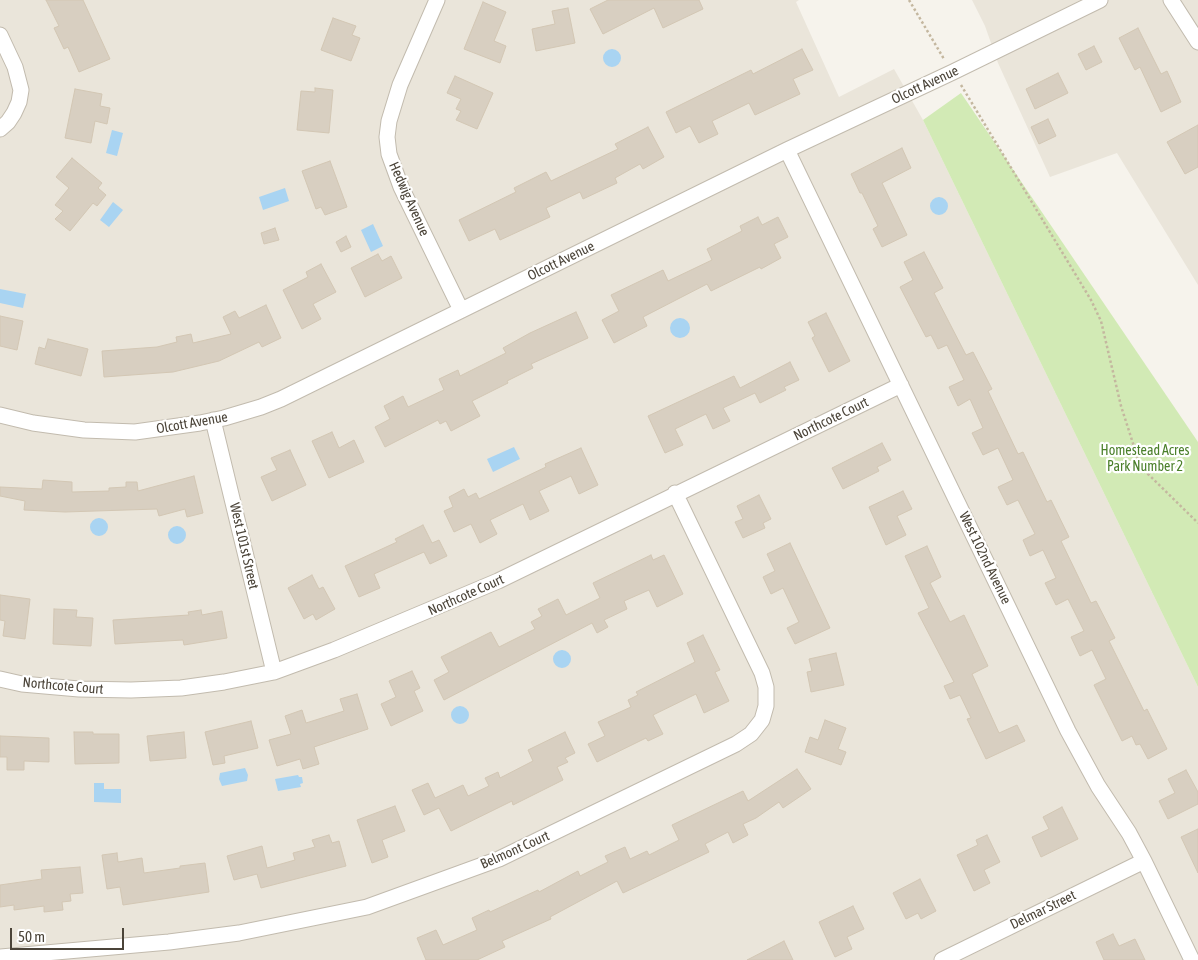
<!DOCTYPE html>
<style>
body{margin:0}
#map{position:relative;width:1198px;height:960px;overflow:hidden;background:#f6f3ec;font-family:"Asap Condensed",sans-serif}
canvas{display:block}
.scale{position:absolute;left:10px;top:928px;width:114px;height:22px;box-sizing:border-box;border:2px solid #4b4439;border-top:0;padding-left:6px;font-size:15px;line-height:18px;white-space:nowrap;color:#4b4439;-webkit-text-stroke:4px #fff;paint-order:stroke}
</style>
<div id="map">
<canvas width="1198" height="960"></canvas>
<div class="scale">50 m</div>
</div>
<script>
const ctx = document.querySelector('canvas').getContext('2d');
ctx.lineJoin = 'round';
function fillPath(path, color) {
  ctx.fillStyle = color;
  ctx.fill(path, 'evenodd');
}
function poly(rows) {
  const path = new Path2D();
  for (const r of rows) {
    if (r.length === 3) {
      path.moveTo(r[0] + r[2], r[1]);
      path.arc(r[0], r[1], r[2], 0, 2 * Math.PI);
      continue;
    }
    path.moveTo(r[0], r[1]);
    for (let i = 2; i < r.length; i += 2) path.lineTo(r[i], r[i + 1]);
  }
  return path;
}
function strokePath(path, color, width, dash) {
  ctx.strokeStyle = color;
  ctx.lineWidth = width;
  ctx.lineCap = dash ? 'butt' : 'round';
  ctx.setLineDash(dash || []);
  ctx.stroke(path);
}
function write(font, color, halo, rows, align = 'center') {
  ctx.font = font + ' "Asap Condensed",sans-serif';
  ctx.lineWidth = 4.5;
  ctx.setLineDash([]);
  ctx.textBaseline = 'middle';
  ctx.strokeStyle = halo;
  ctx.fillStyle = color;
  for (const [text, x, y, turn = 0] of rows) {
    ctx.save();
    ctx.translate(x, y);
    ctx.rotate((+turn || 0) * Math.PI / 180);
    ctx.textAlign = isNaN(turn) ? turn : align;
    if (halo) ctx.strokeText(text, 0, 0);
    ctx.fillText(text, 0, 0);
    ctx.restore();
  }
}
fillPath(poly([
 [0,0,799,0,796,2,839,97,894,69,923,120,1198,687,1198,960,0,960],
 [972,0,1198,0,1198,285,1117,153,1050,177,998,63,985,26]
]), '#eae5da');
fillPath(poly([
 [961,93,1198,442,1198,687,923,120]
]), '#d2eab5');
fillPath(poly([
 [612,58,9],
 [112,130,123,133,117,156,106,153],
 [285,188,289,201,263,210,259,197],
 [939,206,9],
 [113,202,123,210,109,227,100,220],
 [373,224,383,246,371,252,361,230],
 [0,289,26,294,23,308,0,303],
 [680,328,10],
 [514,447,520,459,493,472,487,459],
 [99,527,9],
 [177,535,9],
 [562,659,9],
 [460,715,9],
 [245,768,248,775,247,781,222,786,219,779,220,773],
 [298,775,299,777,302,777,303,783,300,784,301,787,278,791,275,779],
 [94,783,104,783,104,789,121,789,121,803,94,802]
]), '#a9d4f2');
const building = poly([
 [46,0,83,0,110,59,79,72,68,47,64,49,54,28,59,26,46,0],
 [608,0,699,0,703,9,663,28,654,8,603,34,590,9,608,0],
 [483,2,506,12,494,41,506,46,500,63,464,49,483,2],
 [568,8,575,43,536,51,532,29,555,24,552,11,568,8],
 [333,18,356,26,352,35,360,38,351,61,321,50,333,18],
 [1138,28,1161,74,1167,71,1181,102,1161,112,1140,67,1135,70,1119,38,1138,28],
 [1094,46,1102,62,1086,70,1078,54,1094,46],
 [802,49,813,70,793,79,800,94,755,115,749,103,712,121,718,134,699,143,690,126,676,133,666,112,751,70,753,74,802,49],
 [1058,73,1068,93,1035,109,1026,89,1058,73],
 [455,76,493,93,477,129,456,120,461,111,456,109,461,99,447,93,455,76],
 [315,88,333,90,329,133,297,130,301,91,315,92,315,88],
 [75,89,102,94,100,106,110,108,107,124,95,121,91,143,65,138,75,89],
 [1048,119,1056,136,1039,144,1031,127,1048,119],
 [1198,125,1198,167,1185,174,1167,142,1198,125],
 [648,127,664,157,643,169,640,164,615,178,617,183,583,199,580,192,546,208,550,217,500,240,495,229,469,241,459,220,516,192,514,188,546,172,551,181,618,149,615,144,648,127],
 [902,148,911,168,882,183,907,235,882,247,873,229,878,226,862,193,860,193,851,174,902,148],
 [72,158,102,183,98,188,106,195,97,206,93,203,70,231,55,219,63,211,55,205,69,188,56,177,72,158],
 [330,161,347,207,325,215,321,207,316,209,302,171,330,161],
 [758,217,762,225,778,217,788,237,774,244,781,258,761,269,760,267,711,291,707,284,643,317,647,326,614,343,602,320,619,311,611,295,663,270,668,281,712,260,707,249,742,231,740,226,758,217],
 [275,228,279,240,264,244,261,233,275,228],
 [346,236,351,247,341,252,336,242,346,236],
 [924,252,943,288,934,293,966,355,973,352,992,389,988,391,1018,454,1023,452,1047,502,1051,500,1069,537,1061,541,1091,603,1096,601,1115,638,1109,641,1144,711,1147,709,1167,749,1148,759,1140,744,1136,745,1132,736,1122,741,1094,685,1106,679,1092,650,1080,656,1071,637,1084,631,1068,599,1056,605,1045,583,1056,578,1043,550,1030,556,1023,540,1035,534,1018,500,1007,505,998,487,1013,480,998,448,983,455,972,433,983,428,970,399,958,406,949,387,964,380,947,345,938,349,931,335,926,337,900,287,913,280,904,262,924,252],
 [378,254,382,261,391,256,402,278,365,297,351,268,378,254],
 [321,264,336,292,313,304,321,319,302,329,283,290,308,277,306,272,321,264],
 [266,305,281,338,262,347,259,342,219,361,173,372,104,377,102,351,157,347,177,342,176,337,191,334,193,343,231,334,223,317,235,311,239,318,266,305],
 [576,312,588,338,531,364,533,368,507,381,508,383,472,401,480,416,451,431,446,421,440,424,438,420,385,447,375,427,390,419,384,406,403,396,408,407,444,390,439,379,458,370,460,376,506,353,503,348,530,333,576,312],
 [826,313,850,361,829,372,812,338,815,336,808,322,826,313],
 [0,316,23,321,17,350,0,346,0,316],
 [48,339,88,349,81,376,35,364,39,347,45,349,48,339],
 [790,362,799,380,784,387,786,390,760,403,755,393,723,408,730,421,713,429,706,414,675,429,683,445,665,453,648,416,734,376,740,388,790,362],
 [332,432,339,448,354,440,364,462,329,478,312,441,332,432],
 [882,443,891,460,877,467,879,471,843,489,832,468,882,443],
 [581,448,598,485,579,494,571,476,539,491,549,511,530,520,523,504,490,520,497,534,480,543,471,524,454,532,444,511,453,507,449,497,464,489,468,497,476,493,479,499,546,467,545,464,581,448],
 [290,450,306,485,272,501,261,477,277,470,271,458,290,450],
 [194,476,203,513,187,517,185,509,159,516,157,509,65,512,24,510,25,501,0,496,0,487,42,489,43,480,72,482,72,492,109,491,109,488,126,487,126,482,137,482,138,491,194,476],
 [903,491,912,509,897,516,906,535,886,545,869,507,903,491],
 [759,495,771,519,763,523,765,528,743,538,735,522,743,519,737,506,759,495],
 [423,525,432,543,439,540,447,556,430,564,424,552,374,574,380,588,359,597,345,566,397,542,395,539,423,525],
 [790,543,830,628,795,644,787,628,799,622,783,588,771,594,763,577,775,571,767,554,790,543],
 [927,546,941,577,930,583,950,622,964,615,988,666,972,674,999,733,1017,725,1025,741,986,759,967,719,971,718,960,695,950,699,944,686,954,682,918,613,929,608,905,556,927,546],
 [651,555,653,560,664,555,683,594,657,607,649,590,624,601,627,609,604,620,608,627,597,633,592,623,444,700,434,680,449,672,441,657,491,632,499,647,535,629,531,622,542,616,538,609,558,599,566,615,600,598,593,583,651,555],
 [312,575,319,589,323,587,335,609,316,620,313,614,304,619,288,588,312,575],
 [0,595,30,599,25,639,3,636,5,621,0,620,0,595],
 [54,609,77,610,76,617,93,618,91,646,53,644,54,609],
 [201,610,202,615,222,611,227,638,184,645,183,640,115,644,113,620,189,615,188,612,201,610],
 [703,635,720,670,715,672,729,701,704,713,696,694,653,715,663,734,648,741,646,738,597,762,588,744,605,736,598,722,631,707,628,700,638,695,636,692,695,662,687,643,703,635],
 [836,653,844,685,811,692,807,672,812,671,809,659,836,653],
 [412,671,420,688,414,691,423,711,391,726,381,704,396,697,389,681,412,671],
 [357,694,368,729,314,747,319,764,303,769,300,759,277,766,269,740,291,734,285,716,302,710,306,723,344,711,340,699,357,694],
 [825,720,846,728,838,749,846,752,841,765,805,752,810,737,818,740,825,720],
 [251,721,258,748,224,756,225,763,213,765,205,732,251,721],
 [74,732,93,732,93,734,119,734,119,763,75,764,74,732],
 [184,732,186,758,150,761,147,736,184,732],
 [565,732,575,753,565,758,568,762,557,767,563,780,513,805,512,801,451,831,439,808,424,815,412,790,428,783,435,798,463,785,468,796,489,786,485,778,498,772,500,778,533,761,528,750,565,732],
 [0,736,49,738,49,762,24,761,24,770,7,770,7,757,0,757,0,736],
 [797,769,811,789,783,808,779,802,756,818,743,824,748,835,733,843,728,832,705,844,709,852,623,893,617,881,550,917,551,919,502,941,505,947,477,960,426,960,417,938,436,930,443,945,477,930,472,918,489,910,490,912,538,890,539,892,578,871,580,876,608,862,605,856,625,847,630,859,647,851,649,855,679,840,672,825,743,791,748,801,797,769],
 [1186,770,1198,792,1198,804,1168,819,1159,801,1175,793,1168,779,1186,770],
 [395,806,405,831,382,840,388,857,372,863,357,820,395,806],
 [1062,807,1078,839,1041,857,1032,837,1049,829,1043,817,1062,807],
 [1198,829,1198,873,1181,837,1198,829],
 [329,835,332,843,339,841,346,866,261,888,257,874,234,880,227,856,262,846,267,868,295,860,293,853,315,847,312,840,329,835],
 [987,835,1000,862,984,870,990,883,974,891,957,855,978,845,976,840,987,835],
 [117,853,118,862,142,858,144,873,180,868,180,866,205,863,209,892,123,905,120,887,107,889,102,855,117,853],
 [80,867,83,893,70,894,71,901,62,902,63,910,44,912,44,906,14,910,14,905,0,907,0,885,42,879,41,870,80,867],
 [920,879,936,911,921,919,918,913,906,919,893,893,920,879],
 [853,906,864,929,847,937,852,949,835,957,819,922,853,906],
 [1113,934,1119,946,1135,939,1145,960,1104,960,1096,942,1113,934],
 [784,941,793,960,747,960,784,941]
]);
fillPath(building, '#d8cfc1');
strokePath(building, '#d3c7b4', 1);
const street = poly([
 [437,0,400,85,389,121,387,137,389,154,401,187,461,310],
 [1171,0,1198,42],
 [0,35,15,67,21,90,19,102,14,113,8,122,0,129],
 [787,150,1068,731,1098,786,1129,833,1144,861,1192,960],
 [0,415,33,423,84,430,135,432,200,423,224,418,261,407,281,399,787,150,953,72,1100,0],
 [213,420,274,672],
 [0,679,22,684,79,689,131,690,181,688,224,682,274,672,334,650,498,581,901,385],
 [0,957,169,942,239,933,367,907,499,859,736,744,751,734,762,720,766,706,766,687,762,673,675,493],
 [942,960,1144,861]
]);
strokePath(street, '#c2bbae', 17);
strokePath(poly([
 [909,0,944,59],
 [961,85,1091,300,1101,321,1121,406,1138,459,1148,474,1198,523]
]), '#c4b79f', 2.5, [2.5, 2.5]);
strokePath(street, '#fff', 15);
write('14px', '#4b4439', '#fff', [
 ["Olcott Avenue",925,85,-25],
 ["Hedwig Avenue",409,199,66],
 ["Olcott Avenue",561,261,-26],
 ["Northcote Court",831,419,-26],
 ["Olcott Avenue",192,423,-10],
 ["West 101st Street",244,546,77],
 ["West 102nd Avenue",985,558,64],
 ["Northcote Court",466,595,-24],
 ["Northcote Court",63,686,5],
 ["Belmont Court",515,850,-24],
 ["Delmar Street",1043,910,-26]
]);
write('14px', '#4a7f2a', '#fff', [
 ["Homestead Acres",1145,451],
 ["Park Number 2",1145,467]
]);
</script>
